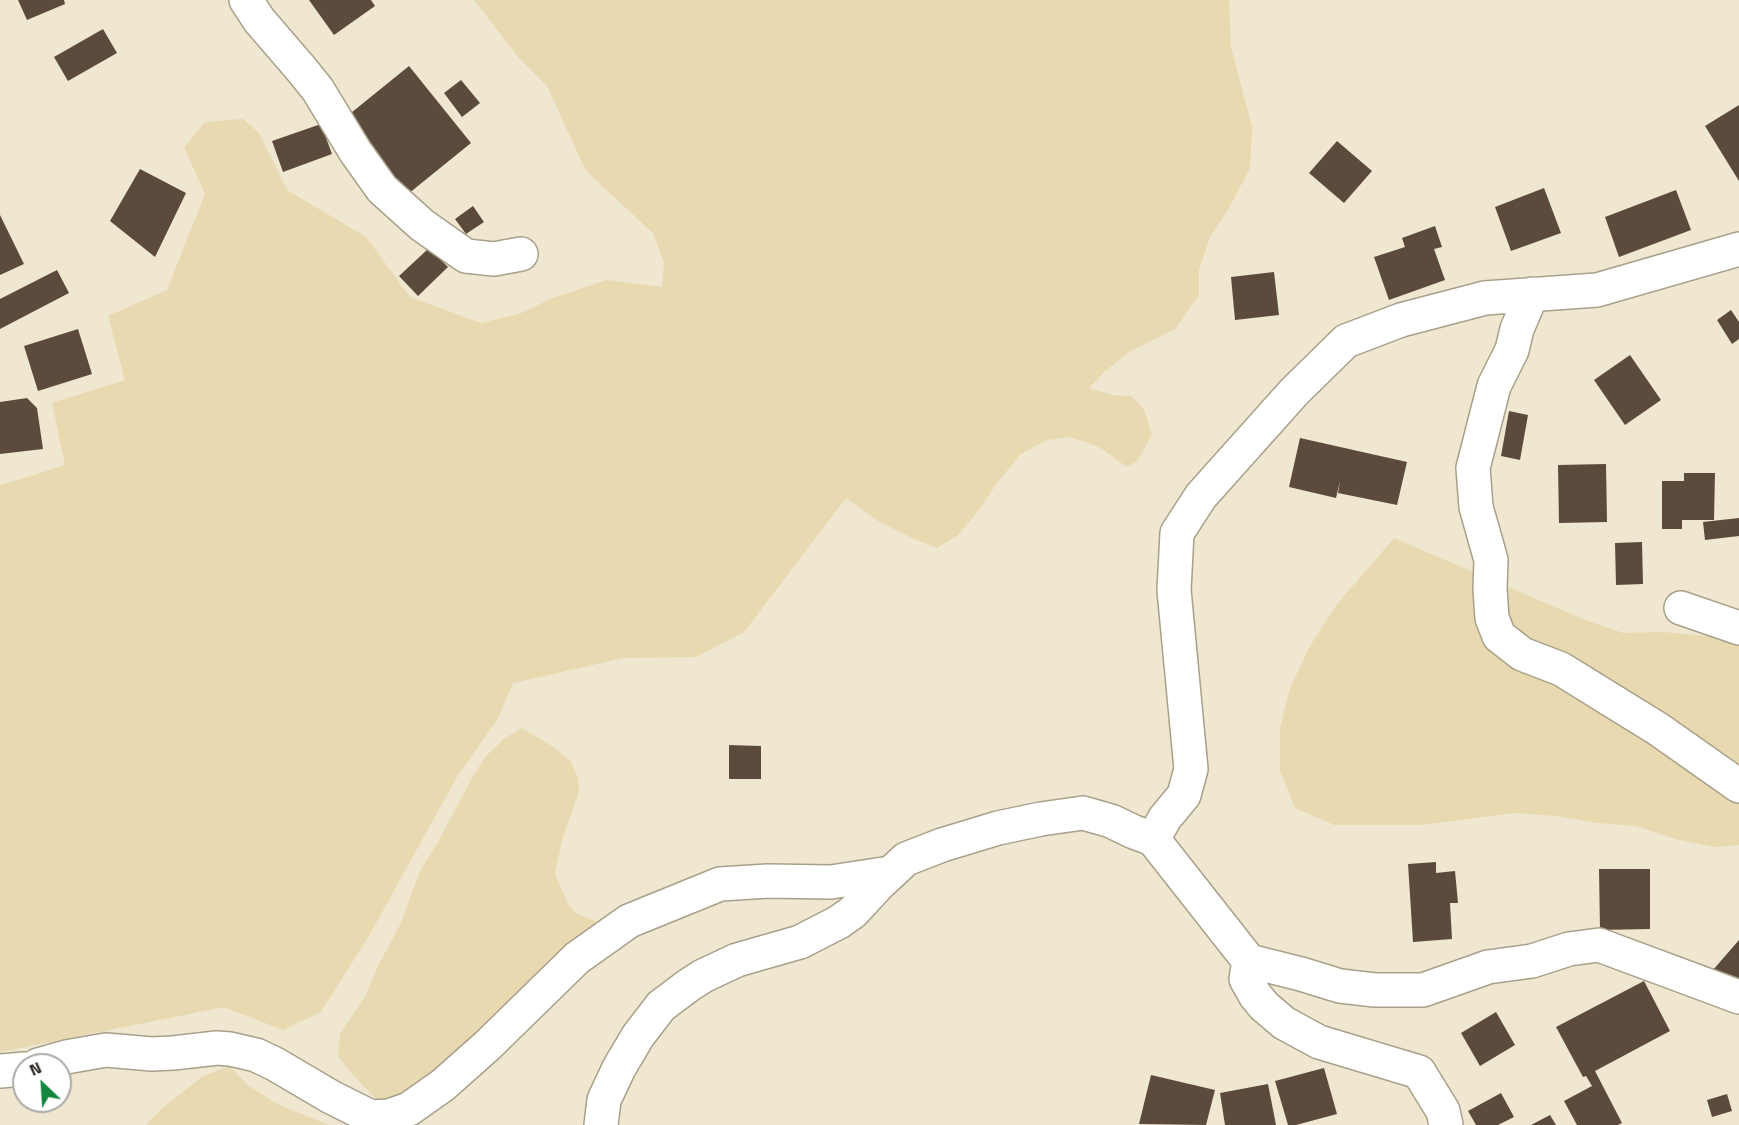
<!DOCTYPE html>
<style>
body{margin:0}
#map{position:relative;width:1739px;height:1125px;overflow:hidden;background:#efe7cf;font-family:"Titillium Web",sans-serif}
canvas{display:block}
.north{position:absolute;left:12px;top:1053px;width:60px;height:60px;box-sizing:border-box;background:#fff;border:2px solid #aaa9a5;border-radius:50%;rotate:335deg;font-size:16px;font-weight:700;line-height:24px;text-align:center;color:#2b281f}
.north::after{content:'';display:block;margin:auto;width:21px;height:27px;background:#12863f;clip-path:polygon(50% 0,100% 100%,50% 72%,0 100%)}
</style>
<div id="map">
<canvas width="1739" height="1125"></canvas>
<div class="north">N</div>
</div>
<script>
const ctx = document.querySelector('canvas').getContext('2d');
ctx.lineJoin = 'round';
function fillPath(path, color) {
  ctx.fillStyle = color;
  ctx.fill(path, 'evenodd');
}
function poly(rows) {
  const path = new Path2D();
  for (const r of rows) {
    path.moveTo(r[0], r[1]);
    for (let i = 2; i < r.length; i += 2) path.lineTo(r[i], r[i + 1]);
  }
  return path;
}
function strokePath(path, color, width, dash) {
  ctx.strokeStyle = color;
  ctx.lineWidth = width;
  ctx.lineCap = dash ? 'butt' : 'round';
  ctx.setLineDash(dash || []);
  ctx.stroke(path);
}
fillPath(poly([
 [474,0,1229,0,1231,47,1252,127,1250,168,1229,208,1210,237,1199,270,1199,295,1175,329,1129,352,1104,372,1089,388,1112,395,1131,396,1144,409,1152,435,1137,461,1127,467,1099,447,1070,437,1047,440,1021,454,1000,479,975,515,958,535,937,548,910,537,880,522,846,498,744,632,696,657,624,658,513,683,497,720,457,777,370,934,321,1012,283,1030,224,1007,0,1052,0,485,2,485,65,465,52,403,125,380,108,316,167,290,205,194,184,147,205,122,243,119,259,133,287,190,366,237,410,297,481,323,519,314,553,298,606,280,662,287,664,263,653,233,586,171,547,86,518,57],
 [1394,538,1583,619,1623,633,1664,632,1739,639,1739,845,1714,847,1675,839,1636,826,1597,823,1557,816,1515,813,1422,825,1334,825,1295,808,1280,771,1280,728,1290,688,1310,646,1337,604],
 [521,728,549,744,560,752,570,761,577,775,579,791,562,840,555,874,567,902,575,913,600,923,401,1104,387,1104,376,1099,351,1073,338,1056,340,1034,366,995,379,964,400,925,420,871,438,842,474,774,487,755,504,739],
 [229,1066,249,1086,279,1105,329,1125,146,1125,161,1109,202,1077]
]), '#e8d9b0');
fillPath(poly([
 [18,0,64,0,65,4,27,20],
 [309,0,371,0,375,6,334,35],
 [103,29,117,53,68,81,54,57],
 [409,66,471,143,408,194,346,117],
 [461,80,480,103,462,117,444,93],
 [1739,105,1739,181,1705,126],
 [321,124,332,154,283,172,272,141],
 [1337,141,1372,171,1344,203,1309,173],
 [140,169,186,193,155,257,110,221],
 [1544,188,1561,233,1511,251,1495,207],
 [1676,190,1691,230,1619,257,1605,217],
 [473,206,484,222,466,234,455,219],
 [0,215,24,264,0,275],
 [1435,226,1442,247,1434,249,1445,280,1389,300,1374,257,1405,247,1402,238],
 [429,248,448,267,418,296,399,276],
 [57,270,69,293,0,329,0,299],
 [1274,272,1279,315,1235,320,1231,277],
 [1731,310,1739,322,1739,339,1732,344,1717,320],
 [78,329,92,374,38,391,24,346],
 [1630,355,1661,400,1625,425,1594,380],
 [27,398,37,408,43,449,0,454,0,402],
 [1509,411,1528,415,1520,460,1501,456],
 [1300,438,1407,462,1397,505,1338,493,1340,481,1336,498,1289,487],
 [1606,464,1607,522,1559,523,1558,465],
 [1684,473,1715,473,1714,520,1682,520,1682,529,1662,529,1662,481,1684,481],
 [1739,518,1739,536,1705,540,1703,522],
 [1642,542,1643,584,1616,585,1615,543],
 [729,745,761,746,761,779,729,779],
 [1436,862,1436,873,1455,871,1458,903,1450,903,1452,939,1413,942,1408,864],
 [1599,869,1650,869,1650,929,1600,930],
 [1739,940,1739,980,1713,970],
 [1644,981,1670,1031,1595,1071,1622,1123,1618,1125,1577,1125,1564,1101,1592,1086,1586,1076,1583,1077,1556,1027],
 [1496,1012,1515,1045,1480,1066,1461,1033],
 [1324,1068,1337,1114,1296,1125,1288,1125,1275,1081],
 [1151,1075,1215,1090,1206,1125,1139,1124],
 [1268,1084,1276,1125,1225,1125,1220,1093],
 [1501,1093,1514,1117,1498,1125,1476,1125,1468,1111],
 [1727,1094,1732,1111,1712,1117,1707,1100],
 [1550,1115,1556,1125,1531,1125]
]), '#5c4b3d');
const minor = poly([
 [246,0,259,20,302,70,318,90,355,151,382,189,422,225,466,256,494,259,521,254],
 [1532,294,1517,329,1512,350,1494,386,1473,468,1476,507,1491,560,1490,589,1492,618,1499,636,1522,654,1561,669,1658,729,1739,786],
 [1681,608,1739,628],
 [1153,839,1165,818,1184,795,1191,769,1174,590,1177,533,1201,496,1294,392,1346,341,1401,320,1485,298,1597,290,1739,249],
 [1249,961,1246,979,1255,995,1264,1006,1284,1023,1319,1042,1419,1072,1443,1111,1446,1125],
 [38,1065,66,1057,106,1050,152,1054,173,1053,217,1048,230,1049,256,1055,275,1064,331,1097,371,1117,389,1116,409,1109,443,1085,488,1045,577,958,629,921,720,884,768,881,831,882,890,873],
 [0,1071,24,1069],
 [601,1125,604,1100,619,1068,638,1036,661,1006,689,985,703,976,737,960,800,942,839,922,853,912,878,885,906,859,942,845,998,828,1041,819,1083,813,1111,821,1134,832,1153,839,1249,961,1301,974,1340,986,1375,990,1423,990,1488,967,1532,961,1569,949,1599,945,1739,997]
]);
strokePath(minor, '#a8a08a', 36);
strokePath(minor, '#fff', 33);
</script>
